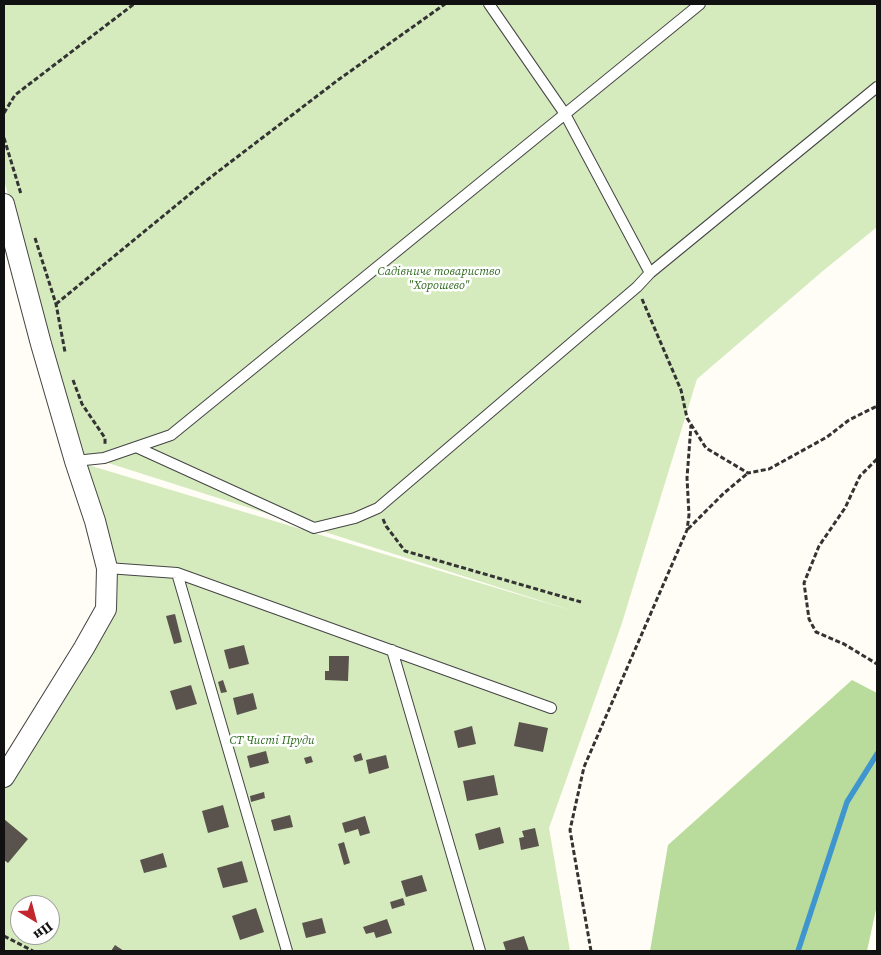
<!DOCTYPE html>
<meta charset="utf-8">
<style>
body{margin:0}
#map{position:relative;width:881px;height:955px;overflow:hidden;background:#fffdf5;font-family:"Source Serif 4",serif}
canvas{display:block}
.frame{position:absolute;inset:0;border:5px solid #111;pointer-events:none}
.north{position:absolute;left:10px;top:895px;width:50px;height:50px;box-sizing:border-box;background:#fff;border:1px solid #a0a0a0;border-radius:50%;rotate:143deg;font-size:14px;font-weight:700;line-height:20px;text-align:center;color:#111}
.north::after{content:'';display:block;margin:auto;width:18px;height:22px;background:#c4262e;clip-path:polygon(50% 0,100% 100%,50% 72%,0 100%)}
</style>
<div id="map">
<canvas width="881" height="955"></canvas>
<div class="frame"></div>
<div class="north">Пн</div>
</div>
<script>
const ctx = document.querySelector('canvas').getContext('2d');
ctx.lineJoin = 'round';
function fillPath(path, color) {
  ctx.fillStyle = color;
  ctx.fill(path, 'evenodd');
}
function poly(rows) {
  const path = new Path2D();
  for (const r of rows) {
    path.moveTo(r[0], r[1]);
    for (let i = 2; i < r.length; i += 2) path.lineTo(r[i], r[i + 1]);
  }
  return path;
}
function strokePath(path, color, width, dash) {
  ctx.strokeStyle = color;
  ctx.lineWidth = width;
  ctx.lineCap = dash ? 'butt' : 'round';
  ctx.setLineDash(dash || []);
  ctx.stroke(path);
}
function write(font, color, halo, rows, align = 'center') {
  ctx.font = font + ' "Source Serif 4",serif';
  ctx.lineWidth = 5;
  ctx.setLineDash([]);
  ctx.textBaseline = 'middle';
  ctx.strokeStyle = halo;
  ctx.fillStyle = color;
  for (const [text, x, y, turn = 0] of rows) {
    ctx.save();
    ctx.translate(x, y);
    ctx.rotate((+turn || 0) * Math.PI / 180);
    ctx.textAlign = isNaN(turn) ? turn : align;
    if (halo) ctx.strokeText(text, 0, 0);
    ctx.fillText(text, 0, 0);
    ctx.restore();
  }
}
fillPath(poly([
 [4,4,877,4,877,227,824,270,697,379,621,626,549,828,570,951,4,951,4,776,106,609,75,461,573,611,80,454,4,180],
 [20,905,50,905,50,935,20,935]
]), '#d5ebbd');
fillPath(poly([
 [852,680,877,693,877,905,867,951,650,951,668,845]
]), '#b9dc9c');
strokePath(poly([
 [798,951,847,802,877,754]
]), '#3f96cf', 5.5);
fillPath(poly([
 [175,614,182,642,174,644,166,616],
 [244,645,249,664,229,669,224,650],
 [329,656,349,656,348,681,325,680,325,671,329,671],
 [223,680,227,692,221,693,218,682],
 [191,685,197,704,176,710,170,691],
 [253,693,257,709,237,715,233,698],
 [519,722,548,728,543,752,514,746],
 [472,726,476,744,458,748,454,731],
 [266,751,269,763,250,768,247,756],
 [361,753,363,760,355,762,353,756],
 [386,755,389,768,369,774,366,760],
 [311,756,313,762,306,764,304,758],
 [494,775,498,795,467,801,463,781],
 [264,792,265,798,251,802,250,796],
 [223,805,229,827,208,833,202,811],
 [290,815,293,827,274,831,271,820],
 [365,816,370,833,360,836,358,829,345,833,342,823],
 [4,819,28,839,8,863,4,860],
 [500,827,504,843,479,850,475,834],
 [535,828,539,846,521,850,519,838,524,837,522,831],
 [344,842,350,863,344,865,338,844],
 [163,853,167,867,144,873,140,860],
 [242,861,248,882,223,888,217,868],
 [422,875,427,891,406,897,401,881],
 [403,898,405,905,392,909,390,902],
 [256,908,264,932,240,940,232,916],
 [322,918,326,933,306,938,302,923],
 [387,919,392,933,376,938,374,932,366,934,363,927],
 [524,936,529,951,506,951,503,942],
 [115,945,124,951,111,951]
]), '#5a524d');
const lane = poly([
 [489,4,565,114,650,273],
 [136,447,314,528,355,518,378,508,637,287,650,273,877,87],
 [75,461,104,458,171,435,700,4],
 [107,568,177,573,551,708],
 [177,573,287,951],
 [392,650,480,951]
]);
const street = poly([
 [4,204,41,344,75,461,95,521,107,568,106,609,84,648,4,777]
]);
strokePath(lane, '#444', 12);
strokePath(street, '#444', 22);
strokePath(poly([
 [4,113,15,95,134,4],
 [4,138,21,194],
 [35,238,56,304,65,352],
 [642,299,681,390,687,418,706,448,748,473,769,469,827,437,849,420,877,406],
 [56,304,207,180,338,80,445,4],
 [73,380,82,404,105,438,105,445],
 [877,459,860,476,845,508,819,546,804,583,809,619,816,632,844,644,877,664],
 [383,519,386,526,405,551,581,602],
 [688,529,724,493,748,473],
 [4,936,33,951],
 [591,951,570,830,584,767,687,530,689,515,687,478,691,425]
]), '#333', 3, [5, 2.5]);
strokePath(lane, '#fff', 10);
strokePath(street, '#fff', 20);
write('italic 12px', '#2f6b1f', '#fff', [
 ["Садівниче товариство",439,272],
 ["\"Хорошево\"",439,286],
 ["СТ Чисті Пруди",272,741]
]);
</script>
